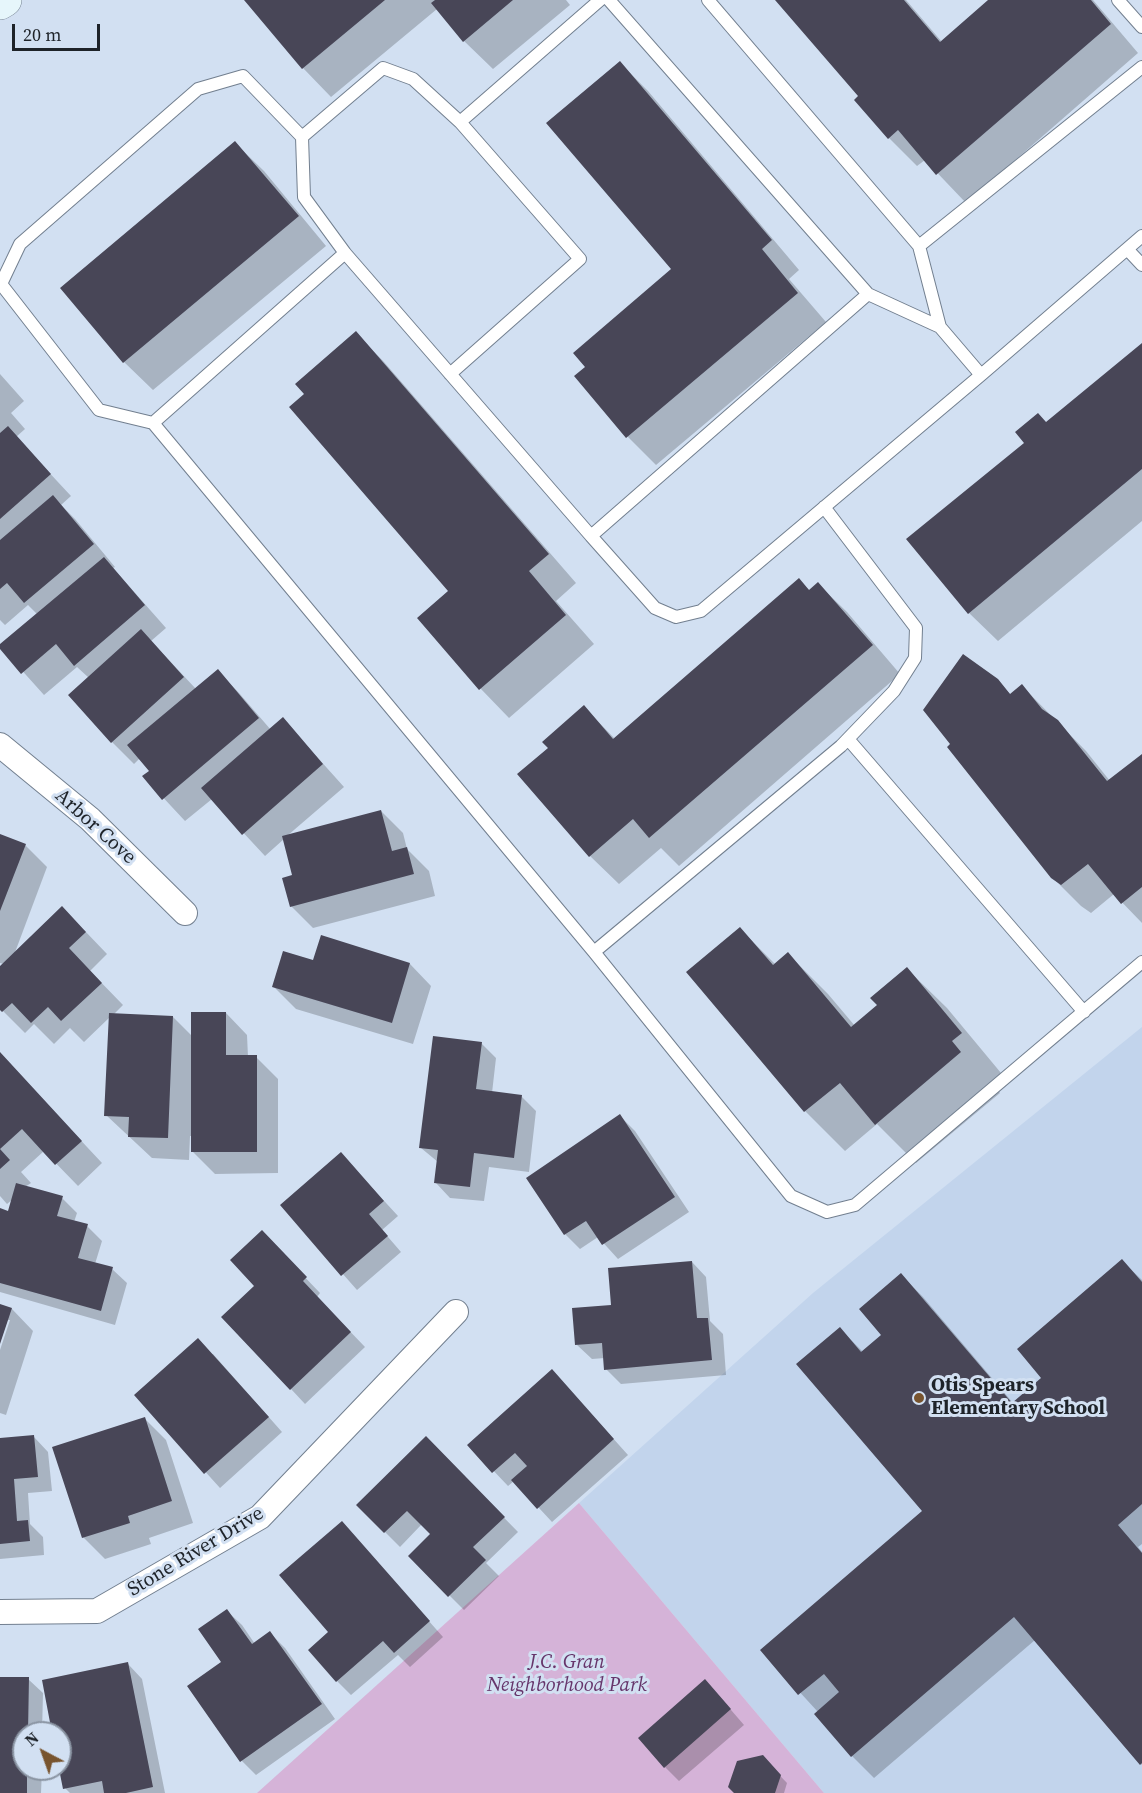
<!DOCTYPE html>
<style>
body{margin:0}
#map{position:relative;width:1142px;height:1793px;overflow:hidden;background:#d2e0f2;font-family:"Source Serif 4",serif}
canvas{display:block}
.north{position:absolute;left:12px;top:1721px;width:60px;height:60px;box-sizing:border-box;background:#d2e0f2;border:2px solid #8a94a2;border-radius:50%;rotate:319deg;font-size:16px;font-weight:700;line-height:24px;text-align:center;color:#1e2329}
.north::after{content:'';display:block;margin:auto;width:21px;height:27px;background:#78542e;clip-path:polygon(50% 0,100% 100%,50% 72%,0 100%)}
.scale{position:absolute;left:12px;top:24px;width:88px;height:27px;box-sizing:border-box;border:3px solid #1e2329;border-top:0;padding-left:8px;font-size:18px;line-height:21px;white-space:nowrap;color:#1e2329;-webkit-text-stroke:4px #d2e0f2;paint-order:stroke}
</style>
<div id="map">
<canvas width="1142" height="1793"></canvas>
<div class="north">N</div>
<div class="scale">20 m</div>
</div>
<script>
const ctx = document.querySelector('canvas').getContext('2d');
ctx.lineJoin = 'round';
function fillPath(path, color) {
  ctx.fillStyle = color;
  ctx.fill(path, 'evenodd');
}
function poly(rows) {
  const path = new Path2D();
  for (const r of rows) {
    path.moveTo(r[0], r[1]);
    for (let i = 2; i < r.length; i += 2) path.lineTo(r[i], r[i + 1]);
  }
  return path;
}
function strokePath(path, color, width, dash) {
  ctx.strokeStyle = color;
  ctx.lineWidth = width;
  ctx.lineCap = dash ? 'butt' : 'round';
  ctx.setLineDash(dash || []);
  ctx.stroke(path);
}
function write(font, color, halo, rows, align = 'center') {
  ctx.font = font + ' "Source Serif 4",serif';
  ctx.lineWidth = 6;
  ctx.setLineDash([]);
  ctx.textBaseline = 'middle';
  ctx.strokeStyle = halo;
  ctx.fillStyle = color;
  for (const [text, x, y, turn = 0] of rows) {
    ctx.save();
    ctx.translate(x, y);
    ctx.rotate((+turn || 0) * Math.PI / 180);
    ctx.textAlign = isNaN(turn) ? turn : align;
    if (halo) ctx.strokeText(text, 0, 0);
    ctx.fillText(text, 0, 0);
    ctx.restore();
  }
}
fillPath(poly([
 [1142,1027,1142,1793,824,1793,579,1503,813,1293]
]), '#c2d4ec');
fillPath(poly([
 [579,1503,824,1793,257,1793]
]), '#d5b3d8');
fillPath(poly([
 [246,0,566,0,570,5,493,69,464,41,437,9,331,97,303,68],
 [777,0,906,0,942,42,990,0,1093,0,1138,53,966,203,925,160,917,166,889,138,860,97],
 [620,63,648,91,799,270,789,279,826,322,656,465,628,437,576,377,587,367,673,269],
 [235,143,264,171,326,246,153,390,124,362,62,288],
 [356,333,384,362,576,583,556,601,594,644,509,718,481,689,419,618,450,591,306,394],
 [1142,345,1142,521,998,641,969,613,1026,443],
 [0,374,24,401,11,413,25,429,16,437,71,496,61,505,75,519,115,567,113,568,166,628,151,641,196,689,218,671,239,693,271,730,283,719,344,787,287,836,381,811,403,833,407,849,429,871,435,896,313,928,291,906,294,876,284,839,265,856,212,799,185,821,144,777,151,771,140,758,134,764,112,742,89,678,77,667,44,695,0,646,38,615,28,605,5,625,0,620],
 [799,580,810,591,818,584,847,612,900,674,679,866,661,848,619,884,590,856,550,748,584,707,615,739],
 [997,680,1011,695,1022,686,1086,751,1110,781,1142,755,1142,923,1114,894,1091,913,1081,906,1052,877],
 [0,836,25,845,47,867,14,955,84,930,107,954,90,971,123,1005,113,1015,173,1017,193,1037,226,1013,247,1035,248,1057,256,1057,278,1079,278,1173,215,1174,193,1152,193,1136,190,1136,189,1160,152,1158,106,1115,110,1017,84,1042,70,1028,54,1044,34,1024,25,1033,0,1008,0,968,4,964,0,963],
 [740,929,776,965,788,954,828,994,855,1026,879,1005,907,969,947,1008,1001,1073,991,1082,1000,1093,916,1163,877,1124,845,1151,805,1111,688,972],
 [314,962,410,964,431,986,413,1044,296,1009,274,987],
 [481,1043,496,1058,492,1093,521,1096,536,1111,529,1172,489,1167,484,1201,450,1198,436,1183,438,1162,421,1148],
 [0,1054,102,1163,78,1186,44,1151,21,1172,31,1183,25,1187,62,1198,77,1213,74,1222,87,1226,102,1241,95,1264,112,1269,127,1283,115,1325,0,1292,0,1210,9,1212,13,1199,7,1204,0,1196],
 [620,1116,635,1131,689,1212,618,1259,598,1237,580,1249,565,1234],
 [341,1154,398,1216,382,1230,401,1252,357,1290,282,1205],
 [276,1247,320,1293,317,1297,365,1347,305,1404,291,1389,256,1286],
 [1122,1261,1142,1280,1142,1544,1138,1547,1142,1552,1142,1765,1035,1640,874,1778,852,1756,816,1714,818,1712,762,1651,924,1512,840,1329,863,1352,883,1336,901,1275,923,1297,1013,1403,1043,1378],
 [692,1262,706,1277,710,1321,723,1334,726,1375,621,1384,606,1369,605,1358,592,1359,577,1345,612,1306],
 [0,1306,12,1309,33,1331,6,1415,0,1413,0,1350,10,1320,7,1320,0,1341],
 [213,1354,282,1432,220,1488,136,1395],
 [566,1386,628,1455,552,1522,514,1481,508,1486,469,1445],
 [144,1418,166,1440,193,1523,149,1538,151,1544,105,1559,83,1537],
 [34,1437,48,1452,52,1491,28,1493,30,1524,43,1537,44,1555,0,1559,0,1440],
 [426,1438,518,1532,486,1563,499,1576,464,1610,410,1556,432,1534,422,1524,400,1547,358,1505],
 [342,1523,443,1637,410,1667,398,1655,351,1695,337,1681,331,1632],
 [227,1611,242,1625,255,1644,270,1633,285,1648,335,1719,256,1775,242,1761,223,1663],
 [128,1664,142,1679,165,1793,70,1793,65,1788,60,1733,54,1733],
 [0,1678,28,1679,43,1693,42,1733,24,1733,24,1769,42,1769,41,1793,0,1793],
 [719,1696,744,1725,679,1781,665,1767],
 [762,1757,787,1783,784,1793,736,1793]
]), '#0003');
fillPath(poly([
 [244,0,385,0,302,69],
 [435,0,513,0,463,42,431,3],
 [775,0,904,0,940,42,988,0,1091,0,1111,24,936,175,898,130,888,139,854,100,858,96],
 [620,61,772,240,762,249,798,293,626,438,574,376,585,367,573,353,671,269,546,123],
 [235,141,299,216,123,363,60,288],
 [356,331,549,554,529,571,566,615,479,690,417,618,448,591,289,407,304,394,295,384],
 [1142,343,1142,469,968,614,906,539,1024,443,1015,432,1038,413,1046,422],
 [8,426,51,474,0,519,0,433],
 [53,495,94,544,24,603,7,583,0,589,0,540],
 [104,557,145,605,74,666,56,644,21,674,0,649,0,644],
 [799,578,809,590,818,582,873,645,649,838,633,819,589,857,517,774,548,748,542,742,584,705,613,739],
 [141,629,184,677,111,743,68,695],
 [963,654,998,679,1010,694,1022,684,1042,709,1058,720,1107,781,1142,754,1142,887,1121,904,1088,864,1061,885,1051,878,947,747,950,744,923,710],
 [218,669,259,718,162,800,142,776,149,771,127,745],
 [283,717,323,764,242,835,201,788],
 [381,810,392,851,407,847,414,874,290,907,282,878,292,875,282,836],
 [0,834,26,844,0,911],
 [62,906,86,932,69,948,102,983,61,1021,48,1007,31,1023,12,1003,2,1012,0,1010,0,966],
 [740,927,773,965,788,952,851,1027,877,1005,870,998,907,967,962,1033,952,1041,961,1052,875,1125,840,1083,804,1112,686,972],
 [321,935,410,963,392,1023,272,987,283,951,313,960],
 [191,1012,226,1012,226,1055,257,1055,257,1152,191,1152],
 [109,1013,173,1016,168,1138,128,1137,129,1117,104,1116],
 [433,1036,482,1042,476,1089,522,1095,514,1158,474,1153,470,1187,434,1183,438,1150,419,1148],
 [0,1052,82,1141,55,1165,22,1129,0,1149],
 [620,1114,675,1197,602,1245,586,1221,564,1235,526,1178],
 [0,1149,10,1160,0,1169],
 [341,1152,384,1201,369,1214,388,1236,341,1276,280,1205],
 [16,1183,63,1196,57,1216,88,1224,78,1258,113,1267,101,1311,0,1283,0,1208,8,1211],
 [262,1230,307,1277,303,1281,351,1332,290,1390,221,1317,254,1286,230,1260],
 [1122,1259,1142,1282,1142,1504,1118,1525,1142,1553,1142,1763,1140,1765,1014,1617,851,1757,814,1714,839,1692,824,1674,798,1695,760,1650,922,1511,796,1364,840,1327,861,1352,881,1335,859,1309,901,1273,1012,1403,1041,1378,1017,1349],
 [692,1261,697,1318,708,1318,712,1360,604,1370,602,1343,575,1345,572,1308,611,1305,608,1268],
 [0,1304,12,1308,0,1344],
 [198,1338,269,1417,204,1474,134,1395],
 [552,1369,614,1439,537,1509,511,1480,527,1466,515,1453,492,1473,467,1445],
 [145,1417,172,1501,128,1516,130,1523,82,1538,52,1447],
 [34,1435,38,1477,14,1479,17,1521,28,1520,30,1541,0,1544,0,1438],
 [426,1436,505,1517,473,1547,486,1560,448,1597,408,1556,430,1534,407,1511,384,1533,356,1505],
 [342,1521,430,1621,394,1653,383,1641,336,1682,308,1650,328,1632,279,1575],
 [227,1609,252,1644,270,1631,322,1704,240,1762,187,1686,221,1662,198,1629],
 [128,1662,153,1787,126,1793,104,1793,102,1781,63,1789,59,1769,60,1733,52,1733,42,1680],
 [0,1677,29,1677,28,1733,24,1733,24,1769,27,1769,27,1793,0,1793],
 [705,1679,731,1709,664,1768,638,1738],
 [763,1755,781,1775,775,1793,734,1793,728,1787,737,1761]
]), '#484657');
const lane = poly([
 [600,0,460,122,413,79,383,68,302,137,243,76,198,89,20,244,1,284,99,410,153,423,594,952,791,1196,827,1212,855,1205,1142,962],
 [609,0,868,294,940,327,919,246,708,0],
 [1118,0,1142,27],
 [302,137,304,197,345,253,591,536,868,294],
 [919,246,1142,67],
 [1127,249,1142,265],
 [940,327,981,375],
 [450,374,580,259,460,122],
 [153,423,345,253],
 [591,536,655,608,676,617,701,611,981,375,1142,236],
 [848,739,1084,1012],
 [594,952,841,746,894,691,915,658,916,628,824,507]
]);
const street = poly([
 [0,745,90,819,185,913],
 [0,1612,97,1611,260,1517,456,1312]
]);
const secondary = poly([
 [0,3,5,0]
]);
strokePath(lane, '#727f8f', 14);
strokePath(street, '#727f8f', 26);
strokePath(secondary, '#727f8f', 34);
strokePath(lane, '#fff', 12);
strokePath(street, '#fff', 24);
strokePath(secondary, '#e6f6fb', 33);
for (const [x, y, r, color] of [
 [919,1398,6,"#78542e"]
]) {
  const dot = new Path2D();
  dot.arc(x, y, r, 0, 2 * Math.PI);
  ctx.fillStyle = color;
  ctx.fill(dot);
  strokePath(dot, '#d2e0f2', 2);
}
write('20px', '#1e2329', '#d2e0f2', [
 ["Arbor Cove",95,827,42],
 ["Stone River Drive",196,1552,-31]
]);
write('bold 20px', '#1e2329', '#d2e0f2', [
 ["Otis Spears",931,1386],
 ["Elementary School",931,1409]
], 'left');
write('italic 20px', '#66356b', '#d2e0f2', [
 ["J.C. Gran",567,1663],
 ["Neighborhood Park",567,1686]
]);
</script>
